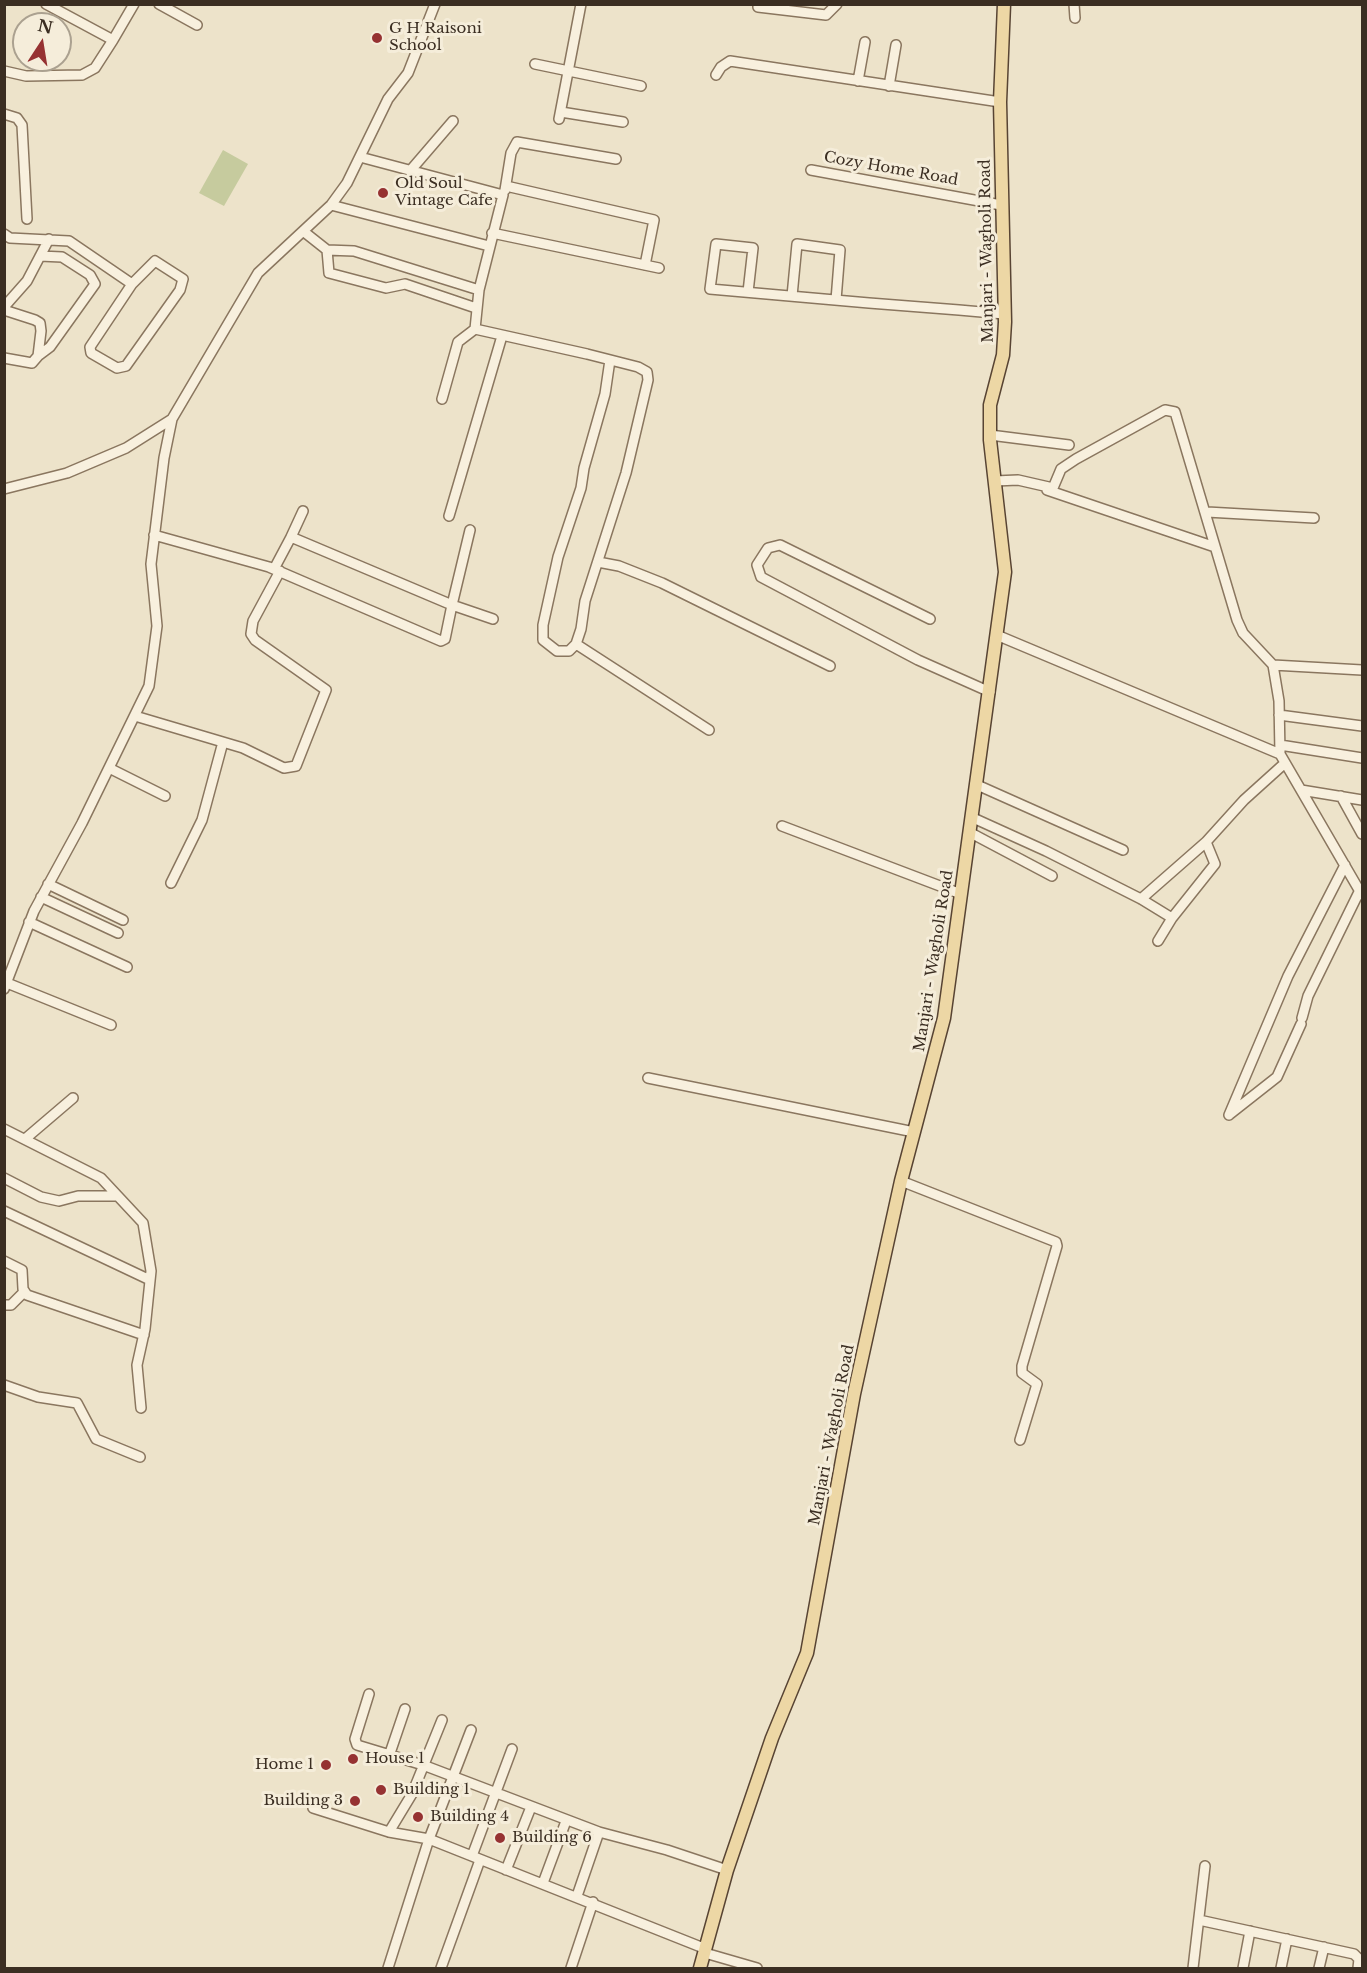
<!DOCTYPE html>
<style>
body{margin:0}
#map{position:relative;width:1367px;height:1973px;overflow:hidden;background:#ede3ca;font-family:"Libre Baskerville",serif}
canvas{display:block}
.frame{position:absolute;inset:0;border:6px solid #3b2e22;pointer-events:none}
.north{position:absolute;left:12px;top:12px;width:60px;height:60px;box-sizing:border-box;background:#f5edda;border:2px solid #aba190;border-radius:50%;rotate:12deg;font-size:16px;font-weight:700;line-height:24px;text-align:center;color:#3b2e22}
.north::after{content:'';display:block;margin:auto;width:21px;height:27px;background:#963232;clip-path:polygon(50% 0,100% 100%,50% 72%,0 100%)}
</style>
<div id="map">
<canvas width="1367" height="1973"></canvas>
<div class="frame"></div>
<div class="north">N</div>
</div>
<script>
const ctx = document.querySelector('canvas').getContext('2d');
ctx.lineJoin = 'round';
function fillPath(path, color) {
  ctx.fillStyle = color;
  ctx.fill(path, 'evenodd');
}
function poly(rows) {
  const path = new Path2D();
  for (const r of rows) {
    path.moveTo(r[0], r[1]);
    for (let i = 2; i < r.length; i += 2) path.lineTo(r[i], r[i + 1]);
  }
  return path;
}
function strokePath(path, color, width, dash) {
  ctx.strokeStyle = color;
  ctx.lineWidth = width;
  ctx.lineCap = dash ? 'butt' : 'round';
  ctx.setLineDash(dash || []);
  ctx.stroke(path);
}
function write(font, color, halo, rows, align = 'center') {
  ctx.font = font + ' "Libre Baskerville",serif';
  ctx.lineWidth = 6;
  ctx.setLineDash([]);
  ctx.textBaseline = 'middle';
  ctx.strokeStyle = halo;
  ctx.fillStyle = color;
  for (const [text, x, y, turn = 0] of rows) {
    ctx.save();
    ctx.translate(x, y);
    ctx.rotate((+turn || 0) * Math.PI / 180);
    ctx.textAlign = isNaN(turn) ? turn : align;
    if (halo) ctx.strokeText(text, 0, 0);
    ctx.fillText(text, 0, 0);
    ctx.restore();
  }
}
fillPath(poly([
 [223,150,248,164,224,206,199,193]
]), '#c6cb9e');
const minor = poly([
 [46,4,113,40,134,4],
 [159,4,197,25],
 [1074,4,1075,18],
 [758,7,826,15,837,4],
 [535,64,641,86],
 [4,71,26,76,82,75,95,68,113,40],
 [716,75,721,67,730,61,1000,102],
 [858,81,865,42],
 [889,86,896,45],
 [561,112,623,122],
 [4,114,17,118,22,125,27,219],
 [559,119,581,4],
 [360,157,503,195,479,290,475,329,587,354,638,367,647,372,648,380,626,473,585,601,581,629,576,644,569,651,557,651,543,640,543,625,558,557,581,488,584,468,605,394,610,360],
 [811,170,1001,205],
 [410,171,453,121],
 [506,186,654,220,645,265],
 [505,190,511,153,517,142,616,159],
 [331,205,489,246],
 [303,231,327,250,354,251,479,290],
 [492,233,659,268],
 [4,234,10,238,69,241,132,284,90,347,91,353,117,368,126,366,180,290,183,279,155,261,132,284],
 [327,250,329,273,386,288,405,284,476,308],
 [748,292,753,248,716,244,710,289,869,303,959,310,1004,314],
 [792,296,797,244,840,250,836,300],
 [4,307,27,281,49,239],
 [4,310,35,320,40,323,41,331,38,356,32,363,4,358],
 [38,356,50,347,95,284,90,275,62,257,40,256],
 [442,399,458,342,475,329],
 [990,435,1069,445],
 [995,481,1018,480,1053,488,1061,469,1076,459,1165,410,1175,412,1237,620,1243,633,1273,665,1279,701,1280,754],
 [4,489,67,473,126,448,172,419],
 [1047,490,1215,547],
 [1207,512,1314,518],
 [449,516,502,336],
 [154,535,269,567,441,641,445,639,452,605,493,619],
 [291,537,303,511],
 [598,562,619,566,662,583,830,666],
 [274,569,291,537,452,605,470,530],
 [930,619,780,545,768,548,757,565,761,577,918,660,990,692],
 [999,636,1280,754,1362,895],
 [576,644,709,730],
 [1273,665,1362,670],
 [1279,715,1362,726],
 [135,716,243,748,284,768,296,766,326,690,255,640,251,634,253,621,280,571],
 [1280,745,1362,758],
 [109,768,165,796],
 [975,784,1123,850],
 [1301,790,1362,800],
 [1341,796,1362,834],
 [971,817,1046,851,1141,899,1172,918],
 [782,826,961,894],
 [969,832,1052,876],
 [171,883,202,820,223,742],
 [48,884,123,920],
 [41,897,118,933],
 [1141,899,1206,842,1244,800,1285,763],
 [29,922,127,967],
 [1158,941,1172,918,1215,864,1206,842],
 [7,983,111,1025],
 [4,989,34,911,82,823,149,686,157,626,151,564,164,458,172,419,258,273,331,205,347,183,388,99,408,73,435,4],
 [1302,1018,1308,996,1360,890],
 [648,1078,914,1132],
 [1230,1114,1277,1077,1301,1024],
 [1229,1115,1288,976,1345,865],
 [4,1129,101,1178,143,1223,151,1271,145,1329,137,1365,141,1408],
 [25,1139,73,1098],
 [4,1178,41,1197,59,1201,78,1196,117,1196],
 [901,1181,1056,1242,1057,1246,1022,1366,1022,1373,1037,1384,1020,1440],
 [4,1211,150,1280],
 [4,1261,22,1270,23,1289,27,1295,144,1335],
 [4,1305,11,1305,24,1292],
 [4,1385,38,1397,77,1403,96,1439,140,1457],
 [369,1694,355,1739,357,1745,423,1765,599,1832,667,1850,727,1870],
 [389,1756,405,1709],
 [313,1808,389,1832,429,1839,706,1949],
 [389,1832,412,1794,442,1720],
 [472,1856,512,1749],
 [506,1870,531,1807],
 [543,1883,566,1821],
 [577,1896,599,1832],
 [1199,1920,1354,1954,1359,1959,1358,1968],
 [705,1953,757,1968],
 [388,1968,429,1839,471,1730],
 [441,1968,480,1860],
 [571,1968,593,1902],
 [1193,1968,1205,1866],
 [1243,1968,1250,1931],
 [1281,1968,1287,1939],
 [1319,1968,1324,1947]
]);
const major = poly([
 [700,1968,727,1870,772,1738,807,1653,854,1394,901,1181,944,1018,1005,572,990,440,990,405,1003,355,1005,322,1000,102,1004,4]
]);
strokePath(minor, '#8a765f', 12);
strokePath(major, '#584433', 15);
strokePath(minor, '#f8f0de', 9);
strokePath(major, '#edd7a5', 12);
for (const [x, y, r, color] of [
 [377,38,6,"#963232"],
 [383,193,6,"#963232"],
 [353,1759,6,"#963232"],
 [326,1765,6,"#963232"],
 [381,1790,6,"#963232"],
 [355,1801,6,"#963232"],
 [418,1817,6,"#963232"],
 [500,1838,6,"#963232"]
]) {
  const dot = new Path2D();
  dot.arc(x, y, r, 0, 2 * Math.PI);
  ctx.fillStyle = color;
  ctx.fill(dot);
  strokePath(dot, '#f5edda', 2);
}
write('15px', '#3b2e22', '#f5edda', [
 ["G H Raisoni",389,29],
 ["School",389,46],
 ["Old Soul",395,184],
 ["Vintage Cafe",395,201],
 ["House 1",365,1759],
 ["Home 1",314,1765,"right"],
 ["Building 1",393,1790],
 ["Building 3",343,1801,"right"],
 ["Building 4",430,1817],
 ["Building 6",512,1838]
], 'left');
write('15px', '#3b2e22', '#f5edda', [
 ["Cozy Home Road",891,169,10],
 ["Manjari - Wagholi Road",987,251,-91],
 ["Manjari - Wagholi Road",934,961,-81],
 ["Manjari - Wagholi Road",832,1435,-79]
]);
</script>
